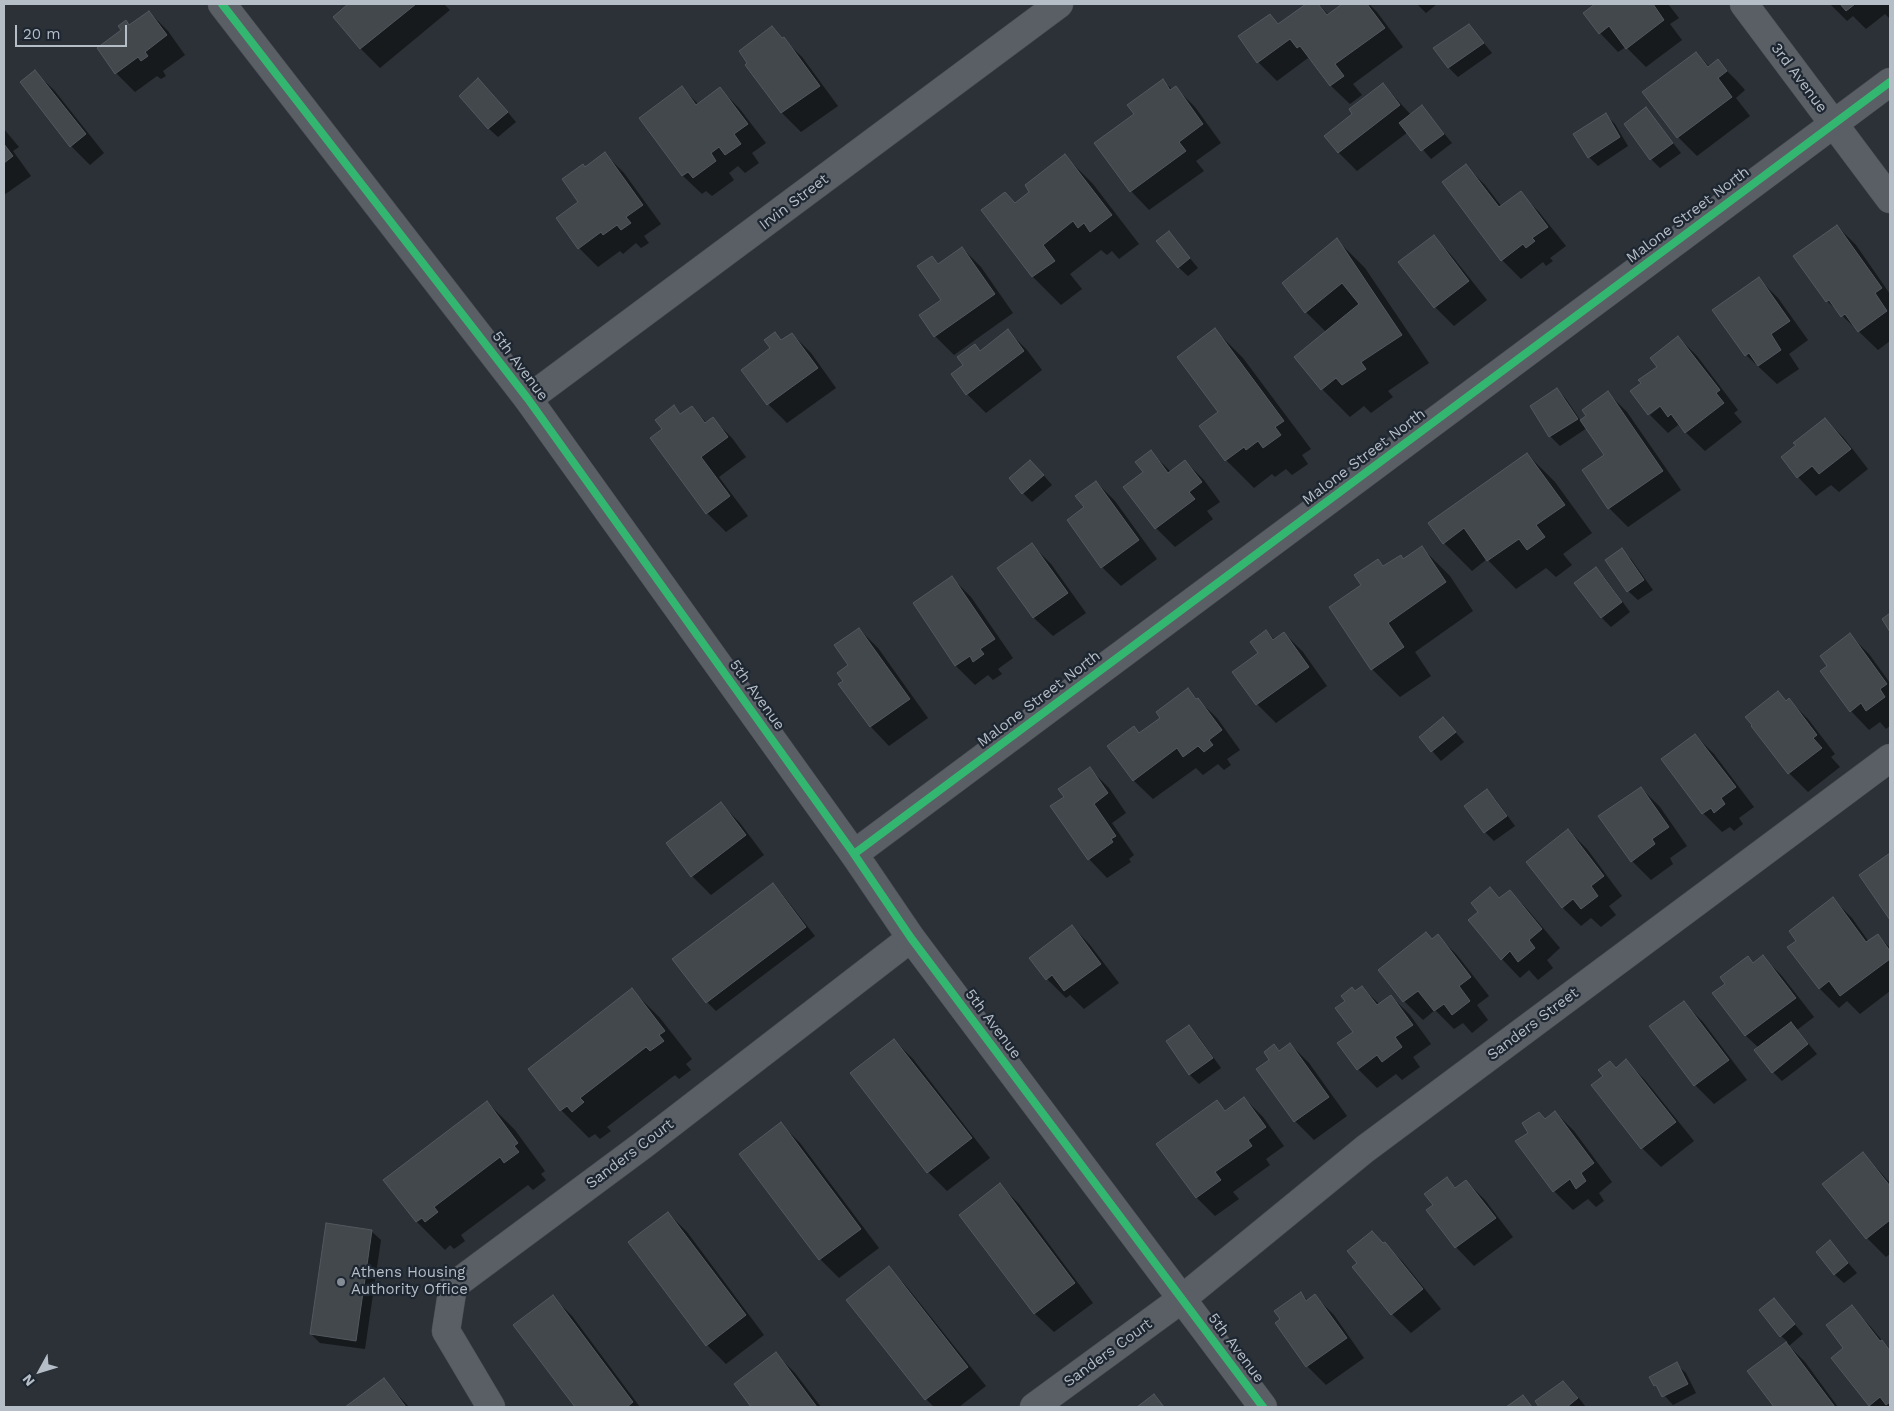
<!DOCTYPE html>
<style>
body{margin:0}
#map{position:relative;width:1894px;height:1411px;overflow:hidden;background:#2b3137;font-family:"Work Sans",sans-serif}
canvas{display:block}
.frame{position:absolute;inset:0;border:5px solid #b5bdc7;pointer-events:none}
.north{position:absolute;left:15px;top:1346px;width:50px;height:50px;-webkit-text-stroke:4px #1e2731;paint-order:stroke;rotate:231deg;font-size:14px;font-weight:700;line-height:20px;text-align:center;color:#b5bdc7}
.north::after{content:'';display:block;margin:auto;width:18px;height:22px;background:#b5bdc7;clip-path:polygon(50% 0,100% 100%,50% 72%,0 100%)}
.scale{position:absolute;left:15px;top:25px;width:112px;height:22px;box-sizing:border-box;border:2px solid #b5bdc7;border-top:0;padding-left:6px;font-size:15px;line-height:18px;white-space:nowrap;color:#b5bdc7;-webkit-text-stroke:4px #1e2731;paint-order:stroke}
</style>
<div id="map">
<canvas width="1894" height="1411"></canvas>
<div class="frame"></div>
<div class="north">N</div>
<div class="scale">20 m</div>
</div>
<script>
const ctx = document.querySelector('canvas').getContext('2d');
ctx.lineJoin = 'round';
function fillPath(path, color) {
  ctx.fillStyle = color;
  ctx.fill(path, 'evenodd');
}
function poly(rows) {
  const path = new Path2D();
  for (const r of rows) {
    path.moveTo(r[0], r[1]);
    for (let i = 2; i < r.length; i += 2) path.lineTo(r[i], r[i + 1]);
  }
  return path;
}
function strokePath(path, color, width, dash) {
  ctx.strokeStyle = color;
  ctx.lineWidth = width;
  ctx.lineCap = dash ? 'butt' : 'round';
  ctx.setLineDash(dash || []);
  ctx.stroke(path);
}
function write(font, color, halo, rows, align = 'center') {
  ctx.font = font + ' "Work Sans",sans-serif';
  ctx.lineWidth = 4.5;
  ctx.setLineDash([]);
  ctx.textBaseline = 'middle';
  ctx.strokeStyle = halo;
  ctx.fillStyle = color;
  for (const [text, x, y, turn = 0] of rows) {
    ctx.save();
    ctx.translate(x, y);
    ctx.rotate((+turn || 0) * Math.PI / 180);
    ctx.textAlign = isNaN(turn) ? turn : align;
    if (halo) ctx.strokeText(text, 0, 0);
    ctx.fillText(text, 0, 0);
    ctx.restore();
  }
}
fillPath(poly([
 [350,4,444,4,450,10,380,68,361,49,334,17],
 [1308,4,1318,4,1329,15,1344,4,1369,4,1377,12,1403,47,1353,84,1362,95,1350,104,1331,86,1317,66,1308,58,1277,81,1258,62,1270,15,1279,25],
 [1417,4,1437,4,1426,13],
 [1597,4,1668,4,1679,18,1670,24,1682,40,1646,67,1626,47,1618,52,1600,33,1585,13],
 [1830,4,1890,4,1890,16,1889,18,1885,14,1866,29,1853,16,1847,21],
 [149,12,168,31,185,55,163,71,166,76,161,79,157,76,135,92,116,73,123,31,126,22,130,26],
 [1469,25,1492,53,1458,77,1449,68,1435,48],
 [772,28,802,57,838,106,801,132,782,113,747,65],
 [1696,53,1710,67,1717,61,1736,80,1745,90,1736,98,1750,116,1697,156,1678,137,1644,92],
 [35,72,54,90,104,153,90,165,71,146],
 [1163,81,1173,90,1176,88,1195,107,1221,143,1196,161,1204,171,1149,210,1131,191,1136,115],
 [1383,84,1411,115,1422,107,1452,143,1431,159,1408,132,1357,171,1338,152,1354,114],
 [682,88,699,105,720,89,739,108,766,143,752,153,759,163,745,173,738,166,729,173,734,180,712,196,706,191,702,194,683,176,641,118],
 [488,89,516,122,498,137,488,128],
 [1646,109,1681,153,1660,168,1651,159,1625,124],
 [1606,115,1615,124,1628,146,1598,166,1589,157],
 [4,129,19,147,13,151,31,176,4,195],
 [605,154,624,173,661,224,644,236,649,243,641,248,636,243,623,254,620,251,598,267,579,248,557,218,580,202,586,168],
 [1065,156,1093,184,1139,244,1119,259,1112,251,1107,255,1101,250,1070,274,1082,289,1061,305,1033,277,983,210,1016,204,1031,192],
 [1466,166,1485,185,1502,207,1520,193,1539,212,1566,246,1550,258,1553,261,1546,266,1543,262,1521,279,1502,260],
 [1837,226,1856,245,1890,294,1890,341,1878,350,1827,301],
 [1169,233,1198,268,1188,276,1178,267],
 [1434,237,1452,256,1487,300,1454,326,1435,307],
 [1337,240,1365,268,1429,363,1388,391,1393,397,1371,413,1364,406,1350,417,1322,389,1326,332,1306,312,1283,283],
 [962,248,981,267,1013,313,954,355,935,336,942,300,932,257,939,264],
 [1759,279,1778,298,1808,340,1789,354,1799,369,1777,384,1746,355,1714,310],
 [1215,330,1243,358,1311,449,1302,455,1308,464,1292,475,1286,469,1275,477,1272,474,1254,488,1226,460,1220,412],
 [1008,331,1027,350,1042,370,986,413,967,394,981,352],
 [775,334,782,341,792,334,811,353,836,388,787,423,768,404,772,349],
 [1678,337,1697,356,1738,410,1734,413,1742,422,1705,451,1678,425,1668,433,1650,415,1665,403,1664,401,1650,412,1650,415,1632,391,1659,367],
 [1557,389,1566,399,1581,421,1588,416,1608,393,1627,412,1681,490,1628,527,1609,508,1606,455,1587,428,1560,446,1550,436,1531,406],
 [673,407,682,415,692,408,707,423,713,419,732,438,746,457,719,477,748,516,726,532,707,513,664,430],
 [1825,419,1844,438,1868,469,1839,492,1831,485,1816,496,1798,477],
 [1151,452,1171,472,1185,461,1204,480,1220,502,1207,511,1213,519,1175,547,1156,528,1125,487,1145,473],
 [1527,454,1555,482,1592,533,1563,554,1572,565,1556,577,1546,568,1516,589,1487,559,1472,571,1444,543],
 [1039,470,1052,485,1032,502,1023,493],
 [1096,482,1115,501,1157,559,1121,586,1102,567,1085,507],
 [1032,545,1051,564,1086,613,1053,636,1034,618,998,568],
 [1422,548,1450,576,1473,611,1415,652,1431,676,1400,697,1372,669,1363,586,1378,560,1385,567,1404,560],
 [1622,550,1631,559,1653,590,1638,600,1628,591,1607,560],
 [1596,568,1605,578,1630,612,1611,627,1602,618,1576,583],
 [952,578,971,597,1013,658,998,669,1002,674,993,680,988,675,975,685,956,666,914,604],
 [859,629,878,648,928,718,889,746,871,727,840,684,845,681],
 [1266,631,1275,640,1284,633,1303,652,1327,686,1276,723,1257,704,1234,672,1260,654],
 [1850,635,1869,654,1890,683,1890,726,1886,729,1880,722,1869,730,1851,711,1829,666],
 [1188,690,1217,718,1240,750,1227,759,1231,765,1224,770,1218,764,1203,775,1196,768,1153,799,1134,781,1134,728,1140,734,1162,718],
 [1778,693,1787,702,1789,700,1808,719,1835,754,1831,757,1840,767,1808,792,1789,773],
 [1443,718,1464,742,1441,761,1420,737],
 [1695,735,1714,754,1754,807,1739,818,1743,824,1734,831,1730,827,1722,832,1703,813,1663,759],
 [1090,769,1109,788,1126,813,1112,823,1134,855,1129,859,1131,862,1107,878,1089,859,1065,797],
 [1641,788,1660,807,1687,846,1670,858,1673,864,1651,880,1632,861],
 [1487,790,1496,800,1515,826,1494,841,1485,832],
 [721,804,740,823,764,855,711,895,692,876],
 [1568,830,1587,849,1622,896,1609,906,1616,915,1601,927,1591,918,1581,926,1563,908],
 [1890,855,1890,917,1861,875],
 [773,884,782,894,815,936,716,1011,707,1002],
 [1490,889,1500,899,1510,891,1528,910,1560,948,1547,960,1553,968,1538,980,1529,970,1520,978,1502,959,1480,912],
 [1833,899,1852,918,1869,942,1878,935,1890,948,1890,991,1860,1014,1847,1001,1839,1008,1820,989,1789,947,1798,941],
 [1072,926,1090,945,1119,983,1084,1009,1070,995,1066,998,1047,979],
 [1438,936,1457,955,1489,996,1477,1005,1488,1020,1472,1033,1463,1023,1454,1029,1435,1010,1423,1020,1404,1001,1433,940],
 [1763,957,1782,976,1814,1017,1797,1030,1817,1054,1782,1081,1773,1072,1759,1048,1746,1036,1714,994],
 [1362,987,1380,1005,1391,996,1410,1015,1431,1044,1413,1057,1420,1067,1402,1080,1396,1074,1377,1088,1358,1069,1355,1032,1356,992],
 [632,990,660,1018,692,1059,686,1064,691,1070,679,1079,675,1075,607,1127,611,1131,600,1139,595,1134,589,1138,561,1110,530,1069],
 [1684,1003,1703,1022,1747,1080,1714,1104,1695,1085,1651,1027],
 [1189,1027,1198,1036,1221,1068,1199,1084,1190,1075,1167,1042],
 [894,1040,913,1059,990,1158,947,1191,928,1172,852,1073],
 [1290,1044,1309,1063,1347,1116,1314,1140,1295,1121,1258,1070,1271,1060,1274,1046,1280,1052],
 [1626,1061,1645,1080,1694,1141,1661,1167,1642,1148,1593,1085],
 [1244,1098,1263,1117,1284,1146,1266,1159,1270,1165,1233,1192,1239,1199,1215,1216,1196,1197,1217,1102,1226,1111],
 [487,1102,515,1130,545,1171,541,1174,546,1180,533,1190,528,1185,461,1235,465,1241,454,1249,450,1245,445,1250,417,1222,385,1180],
 [1555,1112,1574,1131,1612,1182,1599,1193,1604,1201,1596,1207,1588,1199,1573,1210,1554,1191,1529,1134],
 [781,1124,800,1143,879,1248,839,1278,820,1259],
 [1863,1153,1890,1183,1890,1254,1886,1257,1867,1238,1824,1185],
 [1447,1179,1457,1189,1466,1181,1485,1200,1513,1237,1474,1266,1456,1247,1434,1205],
 [1000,1185,1019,1204,1093,1303,1054,1332,1035,1314,961,1215],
 [668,1213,687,1232,764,1335,726,1364,707,1345],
 [371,1231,381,1240,365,1349,320,1343,311,1334],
 [1830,1242,1857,1273,1844,1283,1834,1274],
 [1385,1244,1403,1262,1441,1309,1411,1333,1392,1314,1354,1268],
 [889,1268,907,1287,986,1386,959,1407,934,1407,926,1399],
 [1301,1294,1308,1301,1315,1296,1334,1315,1364,1358,1326,1385,1307,1366,1281,1319],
 [553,1297,572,1316,640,1407,576,1407,515,1325],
 [1774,1300,1803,1334,1789,1346,1805,1362,1838,1407,1776,1407,1749,1371,1788,1342,1781,1336],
 [1852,1307,1870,1326,1890,1350,1890,1407,1871,1407,1870,1405,1845,1348],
 [776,1354,795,1373,821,1407,753,1407,736,1384],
 [1676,1364,1686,1373,1696,1393,1673,1405,1655,1385],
 [384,1380,409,1407,347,1407],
 [1563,1382,1573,1391,1586,1407,1541,1407,1536,1402]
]), '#0007');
const building = poly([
 [348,4,416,4,360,49,333,17,348,4],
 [1306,4,1318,4,1327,15,1342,4,1367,4,1385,28,1335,64,1344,76,1330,86,1300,46,1297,48,1290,39,1257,63,1238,36,1270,14,1278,24,1306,4],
 [1595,4,1653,4,1664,20,1626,49,1609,26,1599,34,1583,13,1595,4],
 [1840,4,1855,4,1846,11,1840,4],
 [149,11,167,35,145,52,148,56,141,61,138,57,115,74,97,48,121,30,118,26,126,20,129,25,149,11],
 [1469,24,1484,43,1448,68,1433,48,1469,24],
 [772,26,782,38,784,37,820,86,781,113,745,65,747,63,739,51,772,26],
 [1696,52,1708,67,1718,59,1727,71,1718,78,1732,97,1677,138,1642,92,1696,52],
 [35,70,86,134,70,147,20,82,35,70],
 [478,78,508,112,488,129,459,96,478,78],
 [1163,79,1170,90,1176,86,1203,124,1179,142,1186,151,1130,192,1094,143,1134,114,1127,105,1163,79],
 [1383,83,1400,105,1338,153,1324,136,1352,114,1349,109,1383,83],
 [682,86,696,105,720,87,748,124,734,134,741,144,725,155,719,147,711,153,716,161,693,178,688,172,682,176,639,118,682,86],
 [1422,105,1444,134,1421,151,1399,123,1422,105],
 [1646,107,1673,143,1650,160,1624,124,1646,107],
 [1606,113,1620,137,1588,158,1573,134,1606,113],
 [4,144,13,156,4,163,4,144],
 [605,152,643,205,626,217,631,223,621,230,617,225,603,235,601,232,578,249,556,218,578,202,562,179,583,164,585,167,605,152],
 [1065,154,1112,215,1090,232,1084,223,1078,228,1073,221,1043,245,1055,261,1032,277,981,210,1005,192,1015,203,1029,192,1025,185,1065,154],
 [1466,164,1499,207,1521,191,1548,227,1532,238,1535,241,1526,248,1523,244,1501,261,1442,182,1466,164],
 [1837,225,1882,288,1875,293,1887,311,1858,332,1845,314,1841,317,1829,300,1826,302,1793,256,1837,225],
 [1169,231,1190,258,1178,268,1156,241,1169,231],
 [1434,235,1469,281,1434,308,1398,262,1434,235],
 [1337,238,1402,335,1361,362,1366,369,1342,385,1336,378,1321,390,1294,357,1359,304,1342,283,1305,313,1282,283,1337,238],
 [962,247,995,294,934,337,919,315,941,300,917,266,932,256,938,264,962,247],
 [1759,277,1790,321,1771,334,1781,350,1758,366,1749,353,1745,356,1712,310,1759,277],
 [1215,328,1284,421,1275,427,1281,435,1263,448,1258,441,1246,450,1244,447,1225,461,1199,426,1218,412,1177,357,1215,328],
 [1008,329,1024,351,966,395,951,374,963,365,957,357,975,344,980,351,1008,329],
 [775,332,781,340,792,333,818,368,767,405,741,370,770,348,764,340,775,332],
 [1678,336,1720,390,1716,393,1724,403,1685,433,1671,414,1668,417,1660,406,1648,415,1630,391,1641,383,1638,380,1657,367,1650,358,1678,336],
 [1557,388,1578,419,1549,437,1530,406,1557,388],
 [1608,391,1663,471,1608,509,1582,470,1604,455,1580,420,1586,416,1582,410,1608,391],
 [674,405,680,414,692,406,705,423,713,417,728,437,701,457,730,496,706,514,650,438,662,429,655,420,674,405],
 [1825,418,1851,449,1819,474,1812,466,1797,478,1781,457,1796,445,1793,443,1825,418],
 [1151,450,1168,473,1185,460,1202,482,1189,492,1195,499,1155,529,1123,487,1143,472,1135,462,1151,450],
 [1527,453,1565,505,1536,525,1545,537,1527,550,1519,539,1487,561,1464,528,1443,544,1428,523,1527,453],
 [1030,460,1044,475,1022,494,1009,478,1030,460],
 [1096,481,1139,540,1101,568,1067,520,1084,507,1075,496,1096,481],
 [1032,543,1068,593,1033,618,997,568,1032,543],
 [1422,546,1446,582,1388,623,1404,647,1371,670,1329,607,1361,585,1354,575,1378,559,1383,566,1401,555,1403,559,1422,546],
 [1622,548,1644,580,1627,592,1605,560,1622,548],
 [1596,567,1622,602,1601,618,1574,583,1596,567],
 [952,576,995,639,980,649,984,654,973,662,970,656,955,666,913,603,952,576],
 [1890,613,1890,632,1882,619,1890,613],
 [859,628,910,699,870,727,838,684,843,681,837,673,848,665,834,645,859,628],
 [1266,630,1273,640,1284,632,1309,667,1256,705,1232,672,1258,653,1250,642,1266,630],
 [1850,633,1887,684,1880,689,1885,697,1866,711,1861,703,1850,712,1820,671,1827,666,1820,656,1850,633],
 [1188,688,1196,699,1198,698,1222,730,1209,740,1213,745,1204,752,1198,746,1183,757,1177,748,1133,781,1107,746,1134,726,1139,733,1160,718,1156,712,1188,688],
 [1778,691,1786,701,1789,698,1817,735,1813,738,1822,748,1788,774,1751,726,1752,725,1745,717,1778,691],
 [1443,717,1456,732,1431,752,1419,737,1443,717],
 [1695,734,1736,787,1721,798,1725,804,1714,813,1711,808,1702,814,1661,759,1695,734],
 [1090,767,1108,793,1094,804,1116,836,1111,839,1113,842,1088,860,1050,806,1064,797,1058,789,1090,767],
 [1641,787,1669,827,1652,839,1655,844,1631,862,1598,816,1641,787],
 [1487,789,1507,816,1484,833,1464,806,1487,789],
 [721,802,746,835,691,877,666,843,721,802],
 [1568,829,1604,876,1591,886,1598,896,1581,909,1573,899,1562,908,1526,862,1568,829],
 [1890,853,1890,920,1859,875,1890,853],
 [773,883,806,927,706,1003,672,959,773,883],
 [1490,887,1499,898,1510,890,1542,929,1529,940,1535,948,1518,962,1510,951,1501,960,1468,920,1478,912,1471,903,1490,887],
 [1833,897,1866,942,1878,934,1890,951,1890,959,1840,996,1829,981,1819,989,1787,947,1796,941,1789,931,1833,897],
 [1072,925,1101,964,1064,991,1052,975,1046,980,1029,958,1072,925],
 [1426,932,1432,939,1438,934,1471,977,1459,986,1470,1001,1452,1015,1444,1004,1434,1011,1418,991,1403,1002,1378,970,1426,932],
 [1763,955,1796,998,1745,1036,1712,993,1725,984,1720,977,1748,956,1753,963,1763,955],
 [1362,986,1377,1005,1391,995,1413,1025,1395,1037,1402,1047,1382,1062,1377,1055,1357,1070,1337,1043,1353,1032,1335,1008,1345,1001,1341,996,1352,987,1355,991,1362,986],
 [632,988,665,1031,659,1035,664,1041,650,1051,646,1047,580,1098,584,1102,572,1112,567,1106,560,1111,528,1069,632,988],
 [1684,1001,1729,1060,1694,1086,1649,1026,1684,1001],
 [1791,1022,1808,1044,1772,1073,1754,1050,1791,1022],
 [1189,1025,1213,1058,1189,1075,1166,1041,1189,1025],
 [894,1039,972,1138,927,1173,850,1073,894,1039],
 [1290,1043,1329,1097,1294,1122,1256,1069,1269,1060,1264,1052,1274,1044,1279,1051,1290,1043],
 [1626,1059,1676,1122,1641,1149,1591,1085,1603,1076,1598,1070,1610,1061,1616,1068,1626,1059],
 [1244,1097,1266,1127,1248,1140,1252,1146,1215,1172,1221,1180,1196,1198,1156,1144,1217,1100,1225,1111,1244,1097],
 [487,1101,518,1143,514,1146,519,1152,504,1163,500,1157,434,1207,438,1212,425,1222,422,1218,416,1222,383,1180,487,1101],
 [1555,1111,1594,1163,1581,1173,1586,1181,1576,1189,1570,1179,1553,1192,1515,1141,1528,1133,1522,1123,1539,1112,1545,1119,1555,1111],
 [781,1122,861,1229,819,1260,739,1154,781,1122],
 [1863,1152,1890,1186,1890,1220,1866,1239,1822,1184,1863,1152],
 [1447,1177,1455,1188,1466,1180,1496,1218,1455,1248,1426,1210,1433,1205,1424,1194,1447,1177],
 [1000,1183,1075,1283,1034,1314,959,1215,1000,1183],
 [668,1212,746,1315,706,1346,628,1242,668,1212],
 [326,1223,372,1230,356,1341,310,1334,326,1223],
 [1372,1231,1383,1243,1385,1242,1423,1289,1391,1315,1352,1267,1357,1263,1347,1251,1372,1231],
 [1830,1240,1848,1263,1834,1275,1816,1252,1830,1240],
 [889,1266,968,1367,925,1400,846,1300,889,1266],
 [1301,1292,1306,1301,1315,1294,1347,1338,1306,1367,1275,1323,1280,1319,1274,1311,1301,1292],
 [553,1295,633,1402,627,1407,575,1407,513,1325,553,1295],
 [1774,1298,1795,1324,1780,1337,1759,1310,1774,1298],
 [1852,1305,1880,1341,1882,1340,1890,1351,1890,1402,1886,1405,1880,1397,1869,1406,1831,1358,1843,1348,1826,1325,1852,1305],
 [1786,1342,1835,1407,1774,1407,1747,1371,1786,1342],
 [776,1352,817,1407,751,1407,734,1384,776,1352],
 [1677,1362,1688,1384,1662,1397,1656,1385,1654,1386,1649,1377,1677,1362],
 [384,1378,406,1407,345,1407,384,1378],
 [1563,1381,1578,1398,1567,1407,1539,1407,1535,1401,1563,1381],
 [1154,1394,1164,1407,1137,1407,1154,1394],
 [1523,1395,1532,1407,1506,1407,1523,1395]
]);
fillPath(building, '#43484d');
strokePath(building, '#52585f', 1);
const minor = poly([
 [1744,4,1890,199],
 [528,399,1059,4],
 [854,854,1890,82],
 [491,1407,446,1331,453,1286,643,1145,911,938],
 [1034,1407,1183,1298,1365,1149,1890,758]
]);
const tertiary = poly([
 [222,4,528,399,854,854,911,938,1263,1407]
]);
strokePath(minor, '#484d52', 29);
strokePath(tertiary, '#484d52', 29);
strokePath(minor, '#5a5e65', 28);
strokePath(tertiary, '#5a5e65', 28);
strokePath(poly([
 [222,4,528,399,854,854,911,938,1263,1407],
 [854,854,1890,82]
]), '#33b770', 8);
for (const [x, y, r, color] of [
 [341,1282,5,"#858c95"]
]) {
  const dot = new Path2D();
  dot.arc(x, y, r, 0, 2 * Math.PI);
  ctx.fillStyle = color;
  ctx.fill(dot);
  strokePath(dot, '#1e2731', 2);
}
write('15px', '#b5bdc7', '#1e2731', [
 ["3rd Avenue",1799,78,53],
 ["Irvin Street",794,202,-37],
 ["Malone Street North",1688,215,-37],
 ["5th Avenue",520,366,53],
 ["Malone Street North",1364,457,-37],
 ["5th Avenue",757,695,54],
 ["Malone Street North",1039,699,-37],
 ["5th Avenue",993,1024,53],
 ["Sanders Street",1533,1024,-37],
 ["Sanders Court",630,1154,-37],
 ["5th Avenue",1236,1348,53],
 ["Sanders Court",1108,1353,-36]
]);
write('15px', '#b5bdc7', '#1e2731', [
 ["Athens Housing",351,1273],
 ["Authority Office",351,1290]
], 'left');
</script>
